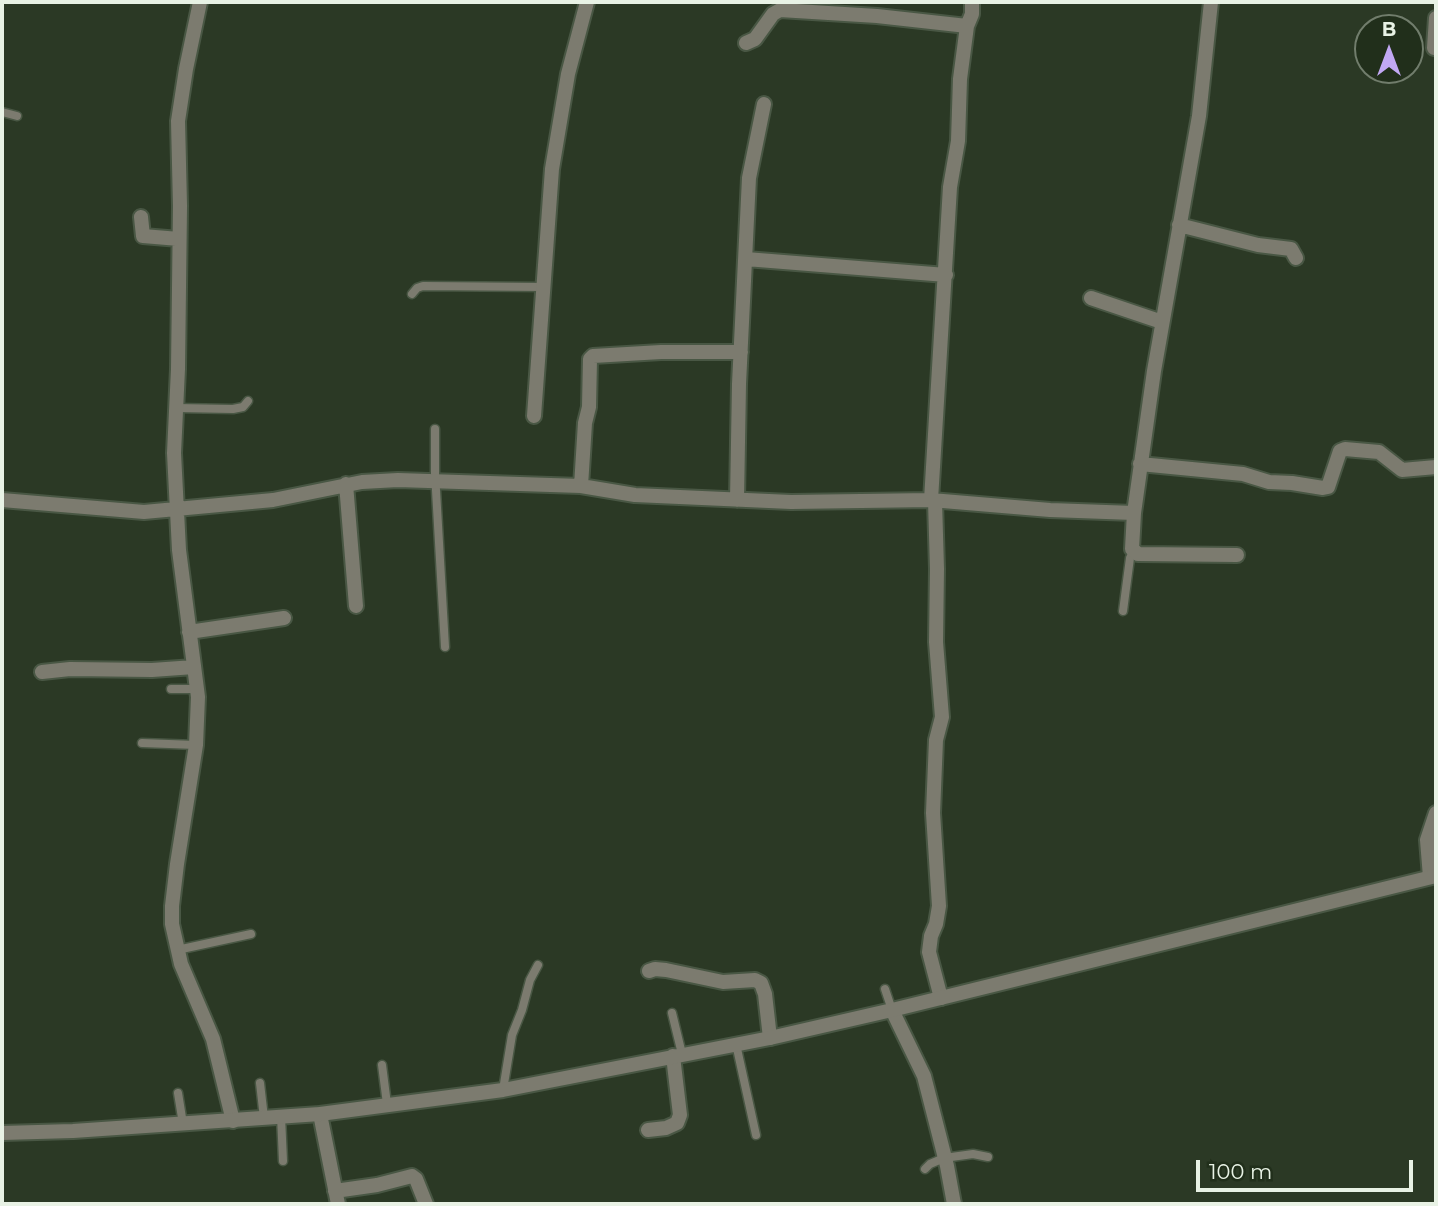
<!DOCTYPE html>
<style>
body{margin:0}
#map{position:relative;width:1438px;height:1206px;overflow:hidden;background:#2b3925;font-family:Montserrat,sans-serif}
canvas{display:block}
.frame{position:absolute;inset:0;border:4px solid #e8f2e5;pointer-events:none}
.north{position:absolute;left:1354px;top:14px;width:70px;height:70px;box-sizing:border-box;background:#212f1b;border:2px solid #717d6c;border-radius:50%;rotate:0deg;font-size:19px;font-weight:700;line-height:28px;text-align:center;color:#e8f2e5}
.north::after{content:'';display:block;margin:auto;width:24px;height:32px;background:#c1a8f3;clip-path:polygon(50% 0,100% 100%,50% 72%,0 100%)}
.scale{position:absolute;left:1196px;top:1160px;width:217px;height:32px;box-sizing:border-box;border:4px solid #e8f2e5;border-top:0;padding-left:9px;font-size:21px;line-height:24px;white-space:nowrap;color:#e8f2e5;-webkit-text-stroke:5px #212f1b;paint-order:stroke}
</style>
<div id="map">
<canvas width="1438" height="1206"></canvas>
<div class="frame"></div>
<div class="north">B</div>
<div class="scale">100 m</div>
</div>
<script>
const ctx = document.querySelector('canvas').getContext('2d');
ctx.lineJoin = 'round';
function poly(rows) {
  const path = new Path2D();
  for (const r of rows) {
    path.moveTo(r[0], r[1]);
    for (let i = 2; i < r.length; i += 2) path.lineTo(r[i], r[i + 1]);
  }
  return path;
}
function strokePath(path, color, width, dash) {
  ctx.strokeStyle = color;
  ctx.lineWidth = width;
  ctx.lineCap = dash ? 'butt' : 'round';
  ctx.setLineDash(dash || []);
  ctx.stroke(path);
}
const service = poly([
 [2,112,17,116],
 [412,294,417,288,423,286,543,287],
 [176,408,233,409,243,407,248,401],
 [435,429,435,473,445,647],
 [1123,611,1130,558,1133,552],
 [171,689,197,689],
 [142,743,196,745],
 [177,950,251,934],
 [885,989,892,1010],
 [672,1013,682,1054],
 [736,1044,756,1135],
 [382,1065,387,1104],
 [260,1083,264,1118],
 [503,1090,512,1035,522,1010,530,980,538,965],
 [178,1093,183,1124],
 [281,1116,283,1161],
 [925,1169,930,1164,944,1158,973,1154,988,1157]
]);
const minor = poly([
 [200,2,186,69,178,121,180,206,178,369,174,453,179,550,198,697,196,745,177,864,172,906,172,924,181,964,213,1039,233,1121],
 [1211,2,1199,116,1154,371,1134,513,1132,549,1138,554,1237,555],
 [746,43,755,39,773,14,780,10,877,16,967,26],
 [1434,48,1436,18],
 [141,217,143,236,179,239],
 [1179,225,1258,245,1291,249,1296,258],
 [746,259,946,275],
 [1091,298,1162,322],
 [534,416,552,169,568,74,587,2],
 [1140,464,1243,474,1269,482,1292,483,1323,488,1328,487,1340,451,1345,449,1379,452,1402,470,1436,467],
 [346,484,356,606],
 [581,486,585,423,589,407,590,359,593,356,661,352,741,352],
 [2,500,144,512,273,500,362,482,398,480,581,486,635,495,791,502,931,500,1050,510,1134,513],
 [737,500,739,384,749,178,764,104],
 [931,500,950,187,958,141,960,79,967,26,972,14,972,2],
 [935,501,937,569,936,642,942,717,936,740,933,813,939,906,936,924,931,936,929,952,941,998],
 [189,632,284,618],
 [42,672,70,669,152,670,194,667],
 [1430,877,1427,840,1436,813],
 [649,971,655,969,666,970,723,982,755,980,761,983,765,994,770,1038],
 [892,1010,924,1076,947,1166,954,1204],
 [320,1114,338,1204],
 [648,1130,666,1128,677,1123,680,1115,673,1056],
 [335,1191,377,1185,412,1176,416,1179,426,1204]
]);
const tertiary = poly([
 [2,1133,73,1131,320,1114,503,1090,770,1038,892,1010,1436,876]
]);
strokePath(service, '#495744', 11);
strokePath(minor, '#495744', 18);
strokePath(tertiary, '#495744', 18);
strokePath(service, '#7c7b6f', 8);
strokePath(minor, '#7c7b6f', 14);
strokePath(tertiary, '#7c7b6f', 14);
</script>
